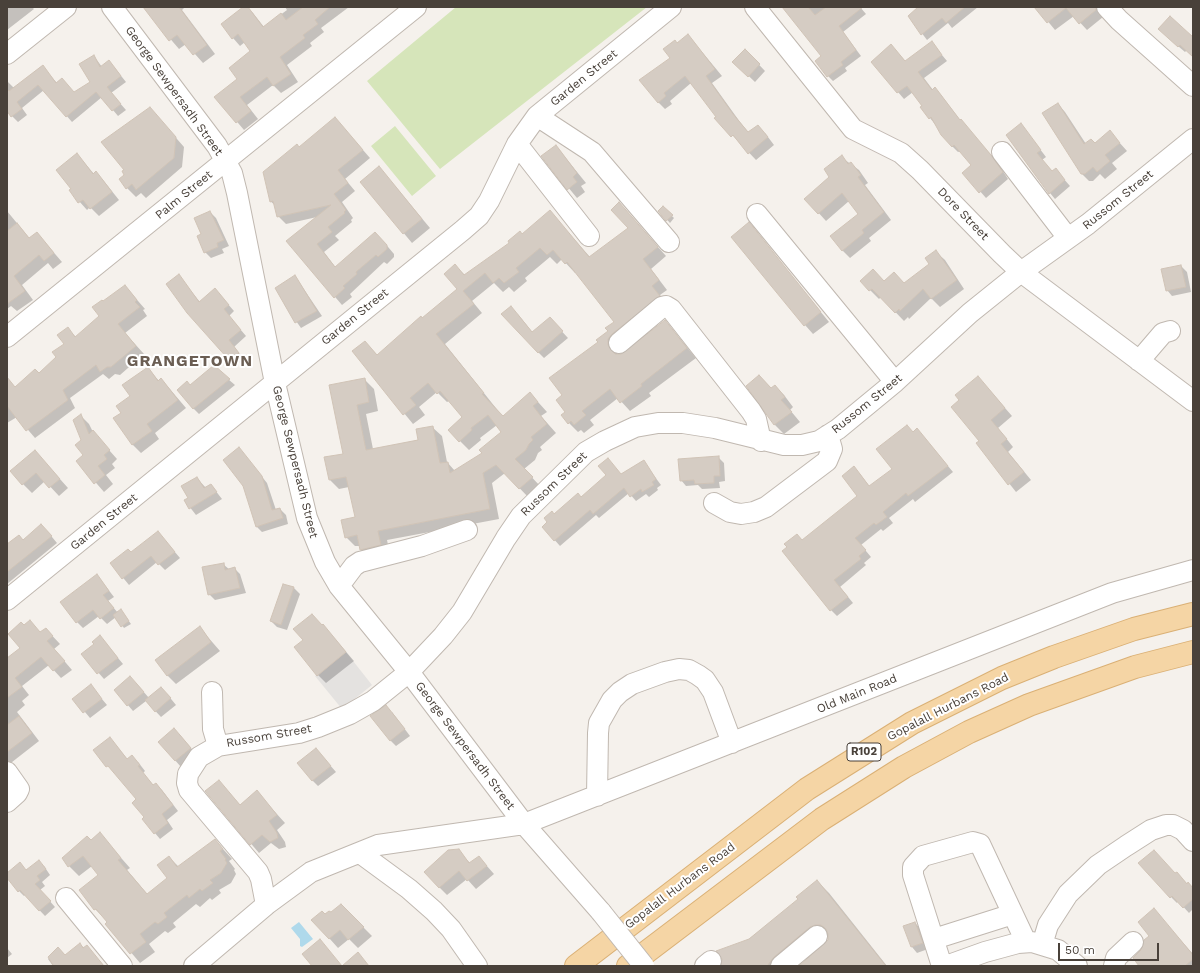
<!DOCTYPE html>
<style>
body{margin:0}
#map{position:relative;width:1200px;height:973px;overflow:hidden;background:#f5f1ec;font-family:"Work Sans",sans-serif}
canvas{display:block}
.frame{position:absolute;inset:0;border:8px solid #49413a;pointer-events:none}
.scale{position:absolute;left:1058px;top:943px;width:101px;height:18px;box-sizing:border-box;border:2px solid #49413a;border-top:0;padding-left:5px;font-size:12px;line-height:14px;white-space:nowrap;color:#49413a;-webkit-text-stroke:3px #fff;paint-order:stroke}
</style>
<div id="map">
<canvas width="1200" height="973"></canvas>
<div class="frame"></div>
<div class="scale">50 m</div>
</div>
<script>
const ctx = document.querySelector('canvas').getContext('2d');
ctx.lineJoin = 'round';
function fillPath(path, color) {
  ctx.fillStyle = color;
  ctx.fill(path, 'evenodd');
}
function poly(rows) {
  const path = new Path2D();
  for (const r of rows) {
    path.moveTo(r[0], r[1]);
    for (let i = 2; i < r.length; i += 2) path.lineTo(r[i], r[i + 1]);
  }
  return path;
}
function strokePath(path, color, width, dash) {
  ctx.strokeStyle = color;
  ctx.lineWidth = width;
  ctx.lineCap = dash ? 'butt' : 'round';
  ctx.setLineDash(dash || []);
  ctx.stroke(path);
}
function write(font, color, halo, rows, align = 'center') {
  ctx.font = font + ' "Work Sans",sans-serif';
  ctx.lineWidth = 4;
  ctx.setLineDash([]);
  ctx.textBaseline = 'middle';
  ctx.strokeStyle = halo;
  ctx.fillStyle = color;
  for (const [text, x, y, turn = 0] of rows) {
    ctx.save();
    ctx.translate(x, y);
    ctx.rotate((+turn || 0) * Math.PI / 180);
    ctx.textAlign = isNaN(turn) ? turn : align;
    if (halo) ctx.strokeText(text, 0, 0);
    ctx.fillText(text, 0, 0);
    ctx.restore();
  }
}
fillPath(poly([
 [456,7,647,7,440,169,367,81],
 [395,126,436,176,412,196,371,146]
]), '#d6e5ba');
fillPath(poly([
 [346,652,372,685,342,709,315,676]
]), '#e4e2e0');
fillPath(poly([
 [299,922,313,939,302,947,300,946,300,939,291,928]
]), '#afd9eb');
fillPath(poly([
 [7,7,32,7,34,9,7,30],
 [143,7,185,7,182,10,215,54,203,63,186,44,179,49],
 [244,7,247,7,253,13,264,27,287,10,285,7,349,7,321,28,324,32,310,43,312,46,287,65,298,82,281,93,273,85,247,105,258,119,244,130,216,97,239,79,251,52,245,42,240,46,233,38],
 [783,7,860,7,866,14,843,32,861,56,845,68,847,71,833,81,828,76,823,56],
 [920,7,978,7,952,28,948,23,927,40,909,16],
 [1036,7,1097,7,1103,17,1087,30,1074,16,1055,30],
 [688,35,722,76,712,83,740,122,749,133,765,133,774,145,756,160,716,118,717,117,691,83,670,101,672,104,665,109,658,102,671,58,678,44],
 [1165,35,1193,38,1193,56,1187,50,1185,52],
 [932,43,947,61,924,78,933,90,935,89,941,95,960,120,997,162,1008,179,986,198,964,173,973,165,961,151,958,152,952,146,930,118,913,92,904,99,872,62,891,45,906,62],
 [745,50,765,71,755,82,734,62],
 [94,56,102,67,114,67,126,82,111,93,126,110,118,116,102,97,72,122,44,90,22,108,27,115,18,122,7,111,7,81,14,88,42,66,57,83,75,93,91,82],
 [1058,104,1065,112,1086,144,1095,144,1110,132,1127,151,1112,163,1117,169,1105,179,1100,174,1093,181,1089,181,1081,173],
 [150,108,184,147,182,167,146,198,141,193,136,197,127,188,125,170],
 [1021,124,1046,157,1042,160,1053,172,1056,170,1070,186,1055,199,1050,193],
 [342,126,370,158,345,179,355,191,342,202,353,218,351,220,352,222,335,236,339,240,324,252,336,268,383,241,394,254,394,257,387,264,384,262,350,294,352,297,342,305,287,241,317,217,286,224,278,216,276,206,270,201,299,148],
 [556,146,586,183,581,186,585,192,577,198,543,157],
 [77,154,94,174,96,173,103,180,119,200,99,216,90,207,87,210,70,191,72,189],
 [841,157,859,170,868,183,865,185,891,220,869,238,871,241,850,258,842,250,859,214,849,201,826,221,806,199,831,177],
 [379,167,430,228,412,243,361,182],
 [619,203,666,256,651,269,667,290,660,295,668,305,617,349,617,355,622,355,665,321,696,358,649,393,651,396,630,411,618,398,590,420,594,425,584,433,581,430,578,432,569,423,563,395,615,322,576,272,575,273,562,259,557,264,550,257,525,278,527,281,514,292,509,287,503,292,494,283,472,301,482,313,445,344,503,417,530,393,547,412,541,416,556,433,540,447,542,450,538,453,535,460,524,469,541,487,529,498,505,473,492,483,499,519,387,540,390,554,370,559,361,550,360,546,355,546,346,537,356,518,349,487,339,489,330,480,344,454,330,386,364,379,374,389,378,411,366,414,373,449,419,440,432,427,442,436,447,462,455,471,483,453,503,432,497,425,480,438,481,440,469,450,460,441,463,417,449,401,447,402,437,392,419,407,425,415,413,424,353,351,365,342,378,356,458,290,455,266,465,275,523,235,550,212,590,257,630,228],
 [663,207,674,218,670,223,659,211],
 [7,211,30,239,37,233,62,262,53,269,48,263,22,285,33,300,17,311,11,306,7,309],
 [210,212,216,218,229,246,222,249,224,253,211,258,205,252,202,234],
 [749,224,829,322,813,334,805,325],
 [936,252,945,260,964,289,940,307,931,298,909,319,908,317,904,321,881,297,879,299,861,281,904,284,931,264],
 [1181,266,1187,272,1191,292,1172,296,1167,290],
 [178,275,200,302,220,295,234,311,229,316,246,336,234,347,244,359,236,365,188,312],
 [295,276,322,316,301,328,284,304],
 [125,286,145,309,143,310,147,316,125,333,144,354,120,375,115,374,109,379,103,374,70,398,75,408,35,438,17,417,7,423,7,382,9,381,15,387,39,374,57,358,65,344,68,329,76,337,100,317,103,303],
 [517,313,533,333,555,324,568,338,544,358,538,352],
 [214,367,235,385,199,414,193,408,191,386],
 [148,368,159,381,161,379,169,388,186,408,155,433,159,439,141,453,132,444,122,413],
 [759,376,772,389,775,386,784,395,793,407,790,410,800,422,784,434,775,425,747,386],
 [985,385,1012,416,998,428,1013,447,1008,452,1031,480,1016,492,977,443,980,441],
 [81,416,89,424,93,432,117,459,112,464,115,468,106,475,113,484,104,492,77,461,85,455],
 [917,429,953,472,915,502,913,499,889,518,893,523,883,531,881,529,861,545,871,557,864,563,866,565,840,587,853,603,837,616,831,610,803,541,858,496,860,474,870,487,894,469,913,433],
 [239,448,267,483,276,510,280,509,286,515,288,524,262,532,256,526],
 [35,451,68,488,59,496,45,481,32,493,23,484],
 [718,457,724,463,725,481,719,482,720,488,702,489,698,485,686,486,681,480],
 [643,461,661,485,657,488,658,490,649,497,646,494,636,501,629,493,599,518,596,515,560,546,543,527,554,515],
 [197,478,206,488,211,485,222,499,196,515,185,501,190,498],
 [47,531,57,543,7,584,7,545],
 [158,532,180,558,165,570,157,562,129,585,111,563,131,553],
 [223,564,230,570,234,568,240,574,246,593,215,600,209,594],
 [97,575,114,597,108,601,118,613,121,610,131,624,124,628,116,617,107,624,99,616,83,628,77,622],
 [284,585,294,588,300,594,287,630,277,627,271,621],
 [323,625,354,661,326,683,318,675,304,640],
 [200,628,220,651,176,684,167,675],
 [46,629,60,644,54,649,72,670,61,678,49,665,22,686,29,695,22,701,25,705,17,712,39,741,7,766,7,659],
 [100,636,123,664,104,679,82,654,95,644],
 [136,683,149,698,167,694,176,705,161,717,146,701,133,711,115,690],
 [91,686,107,705,90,718,74,699],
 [392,712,410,736,396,746,390,740],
 [180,735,196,754,181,767,159,742],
 [115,744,128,760,138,762,145,771,143,773,154,786,156,784,162,790,178,811,167,820,173,829,160,839,143,819,146,817,138,799,94,750],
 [316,749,336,772,318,786,312,780],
 [219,781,240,805,257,792,285,823,277,830,285,842,286,847,279,849,271,843,259,853,206,791],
 [100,834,130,868,127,870,148,895,168,878,169,857,179,867,215,840,232,859,229,861,235,869,234,870,236,874,231,883,219,890,221,893,212,900,210,898,200,907,196,904,173,923,176,927,168,933,165,931,149,944,155,952,140,963,107,924,109,923,95,909,99,875,92,866,79,876,69,866],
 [458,850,470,863,479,857,494,874,476,889,467,879,447,895,439,887],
 [44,866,50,875,42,882,45,886,40,890,55,907,45,916,25,895,24,896,19,891,7,876,7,874],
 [1177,873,1193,890,1193,909,1189,913,1178,901,1177,903,1171,897],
 [817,881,829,893,887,966,801,966,829,940,829,936,822,939,789,966,722,966,749,939,799,900],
 [1154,910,1193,954,1193,966,1141,966,1142,951,1150,936],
 [325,916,356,920,372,936,358,948,349,939,338,948,313,920],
 [915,923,921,929,928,949,917,953,912,947],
 [80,945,92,952,104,966,53,966,48,959,58,948,66,956],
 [7,948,12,954,7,958]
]), '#0003');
const building = poly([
 [143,7,179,7,207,45,193,55,177,35,169,41,143,7],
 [243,7,248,7,263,27,281,13,286,20,303,7,330,7,315,20,318,24,303,35,305,38,280,57,291,74,273,86,267,77,240,97,251,111,236,123,214,97,237,79,229,68,250,51,238,34,232,39,221,24,243,7],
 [782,7,808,7,815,15,826,7,863,7,839,26,856,50,841,62,843,65,827,77,815,61,821,56,782,7],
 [918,7,965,7,946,23,942,18,921,35,908,16,918,7],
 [1034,7,1096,7,1096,10,1079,24,1066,8,1047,23,1034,7],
 [1170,16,1193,37,1193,57,1180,45,1178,47,1158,29,1170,16],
 [688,34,715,69,706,76,733,114,748,132,758,125,768,137,748,154,733,135,731,137,714,118,716,117,685,76,664,93,666,96,658,103,639,80,670,58,663,49,675,40,677,43,688,34],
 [932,41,942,55,918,72,932,90,935,87,960,120,961,119,991,155,1003,172,979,193,962,173,971,165,954,145,952,147,941,135,931,117,929,119,920,107,922,106,907,86,897,93,871,62,891,44,905,61,932,41],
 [745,49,760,64,748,77,732,62,745,49],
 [94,55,100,67,109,60,121,76,107,87,121,104,112,111,96,92,66,117,38,85,17,102,22,109,11,117,7,111,7,89,9,91,43,65,56,83,62,78,74,92,90,82,79,64,94,55],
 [1058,103,1084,144,1091,139,1095,143,1110,130,1120,143,1105,155,1110,161,1097,172,1093,167,1085,174,1081,174,1042,113,1058,103],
 [150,107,176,137,174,158,136,190,132,184,126,189,119,179,124,175,122,171,124,170,101,142,150,107],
 [335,117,363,150,338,170,348,183,334,194,346,210,344,212,345,213,328,227,332,232,317,244,335,267,375,232,387,245,387,249,378,257,376,255,356,272,357,274,343,286,345,288,334,298,286,241,331,205,277,217,273,201,270,202,263,172,297,144,299,147,335,117],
 [1021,123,1041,150,1037,153,1052,171,1056,168,1065,180,1049,194,1006,135,1021,123],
 [556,145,577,173,573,177,577,182,567,190,541,156,556,145],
 [77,153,93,174,96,171,112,192,90,209,83,200,78,203,69,190,71,189,56,170,77,153],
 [842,155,848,164,851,162,861,175,858,177,884,212,862,230,864,233,842,251,830,236,858,214,842,193,818,214,804,199,829,177,824,169,842,155],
 [379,166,422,219,403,234,360,182,379,166],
 [619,202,658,247,643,259,659,280,652,286,660,296,612,334,608,339,608,345,615,354,621,354,665,320,687,348,641,384,642,386,620,403,610,389,582,411,586,415,574,425,571,421,568,424,561,415,565,412,556,400,562,395,549,378,598,342,596,340,608,331,605,328,614,322,567,262,565,264,553,250,547,255,540,248,516,268,519,272,504,283,499,278,493,283,485,273,463,291,474,304,436,334,484,393,482,394,503,416,530,392,538,402,533,406,547,424,531,437,533,440,529,444,526,450,515,459,533,477,519,489,496,465,483,473,490,509,378,531,381,545,360,550,357,535,345,538,341,520,355,517,346,477,329,480,324,457,343,454,329,385,365,378,369,402,357,405,366,450,418,440,416,429,433,426,440,463,448,462,450,473,482,453,479,450,501,432,488,415,471,428,472,430,459,442,448,430,462,417,440,391,437,394,428,383,410,398,416,405,403,415,352,351,365,341,377,355,421,316,422,318,457,289,444,274,455,264,464,275,509,243,508,241,520,231,522,234,550,210,589,257,628,228,611,210,619,202],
 [663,206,673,215,666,221,658,211,663,206],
 [210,211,224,240,217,243,218,247,204,253,197,236,201,234,194,218,210,211],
 [749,222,821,312,804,326,731,237,749,222],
 [17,223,29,238,37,232,54,253,44,261,39,255,14,276,25,291,7,304,7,231,17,223],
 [936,250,957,280,931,299,923,289,900,311,899,309,895,313,872,289,869,291,860,281,873,269,884,281,894,272,904,283,929,264,925,258,936,250],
 [1181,265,1186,287,1166,291,1161,269,1181,265],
 [179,274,199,302,215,288,229,305,224,309,241,330,229,340,239,353,229,360,187,313,166,284,179,274],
 [295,275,317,311,295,323,275,288,295,275],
 [125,285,137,300,135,302,140,307,118,324,136,346,111,367,107,367,100,372,96,365,63,390,68,400,26,431,7,406,7,377,15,387,35,369,39,373,56,357,52,352,64,344,57,335,68,327,75,337,99,316,92,307,102,300,103,301,125,285],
 [511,306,532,332,550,317,563,331,538,353,501,314,511,306],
 [214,365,230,379,193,409,177,390,187,381,190,385,214,365],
 [148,367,158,381,161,378,178,400,147,424,152,431,132,445,113,418,121,413,116,406,130,396,122,385,148,367],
 [759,375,771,388,775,385,785,397,781,400,792,412,774,425,746,386,759,375],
 [978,376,1005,408,991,420,1007,439,1001,444,1024,472,1008,485,976,443,979,441,951,407,959,400,955,395,978,376],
 [81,414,89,434,93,430,110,450,104,455,107,459,98,466,105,475,94,484,76,461,83,455,75,445,81,440,73,420,81,414],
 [907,425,913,432,917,428,948,466,908,496,906,493,883,512,887,517,876,525,874,523,855,538,866,550,859,556,861,559,834,580,848,597,830,611,782,551,787,547,784,544,797,534,802,540,857,496,842,476,854,466,869,486,892,469,876,449,907,425],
 [239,447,262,476,272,510,280,508,283,518,256,527,243,486,223,460,239,447],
 [35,450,60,479,49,488,36,473,22,485,10,471,35,450],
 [719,456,720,476,714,476,714,483,695,484,694,480,680,481,678,459,719,456],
 [608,458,621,474,644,460,656,479,652,482,654,485,642,492,641,489,630,497,624,488,593,514,590,510,554,541,542,527,547,522,544,518,552,511,554,514,578,493,581,497,606,475,598,466,608,458],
 [197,477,204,488,211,484,217,492,189,509,184,500,188,498,181,486,197,477],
 [41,524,52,536,7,572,7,544,19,535,23,540,41,524],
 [158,531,175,552,158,565,151,556,122,579,110,563,128,549,131,552,158,531],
 [224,563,225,570,235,567,240,588,208,595,202,567,224,563],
 [97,574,109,591,103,595,114,608,100,619,93,610,76,623,60,602,97,574],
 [283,584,294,587,281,625,270,621,283,584],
 [121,609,129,621,121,627,113,615,121,609],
 [312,614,322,625,323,624,346,652,317,676,294,647,303,640,293,629,312,614],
 [30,620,40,632,46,628,53,636,47,641,65,661,53,671,41,657,15,678,22,687,7,698,7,658,20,648,8,634,21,622,24,625,30,620],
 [200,626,211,642,167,676,155,660,200,626],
 [100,635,118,658,97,674,81,654,94,644,92,642,100,635],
 [130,676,144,692,127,706,114,690,130,676],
 [91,684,102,699,83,713,72,699,91,684],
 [161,687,171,698,155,712,145,700,161,687],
 [386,705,405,729,390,741,370,716,386,705],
 [19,716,32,733,7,752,7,725,19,716],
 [174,728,191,748,175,761,158,742,174,728],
 [110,737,127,759,132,755,140,765,138,766,153,785,156,783,173,805,162,814,168,823,154,834,142,819,144,817,132,803,136,799,108,766,106,767,93,750,110,737],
 [316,748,331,766,312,781,297,763,316,748],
 [219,780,240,805,257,790,277,815,269,821,277,833,278,838,270,842,262,835,250,845,205,791,219,780],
 [100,832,121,858,118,860,147,894,167,878,157,865,169,856,177,867,215,839,223,849,220,851,226,859,225,860,227,863,221,873,210,880,213,883,202,891,200,889,189,898,187,895,164,913,167,917,158,924,155,922,140,934,146,942,130,954,105,924,107,922,96,909,94,910,79,890,98,875,83,856,68,867,62,858,87,836,91,840,100,832],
 [459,849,469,863,479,856,487,866,467,881,459,871,439,888,424,872,448,850,459,849],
 [1154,850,1175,873,1177,872,1187,884,1188,882,1193,888,1193,899,1183,908,1172,896,1170,898,1138,863,1154,850],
 [39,860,46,869,37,876,40,880,35,884,51,901,39,911,20,890,18,892,7,878,7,873,20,862,26,870,39,860],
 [817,880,886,966,799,966,828,940,828,934,826,929,821,925,815,925,810,927,774,957,767,966,721,966,722,959,716,951,749,939,798,899,796,897,817,880],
 [341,904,364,927,348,940,340,930,329,939,311,920,322,911,325,914,329,911,331,912,341,904],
 [1154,908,1193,955,1193,959,1185,966,1139,966,1133,958,1141,950,1144,940,1149,936,1138,922,1154,908],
 [915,922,923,943,911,947,903,926,915,922],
 [320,939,342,966,358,952,369,966,312,966,302,954,320,939],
 [80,943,83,948,87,945,104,966,52,966,53,965,48,957,58,947,65,955,80,943]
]);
fillPath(building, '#d5ccc3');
strokePath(building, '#d0c3b6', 1);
const minor = poly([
 [112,7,217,146,232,173,237,193,275,383,307,518,325,562,339,586,409,672,524,824,601,912],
 [755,7,853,129,901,153,920,170,1002,254,1021,272,1193,401],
 [1107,7,1119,20,1193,86],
 [7,54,66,7],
 [537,116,592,152,669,242],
 [517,144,589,236],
 [1002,152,1068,238],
 [757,214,895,382],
 [7,337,416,7],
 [619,343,662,307,666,306,671,309,751,411,756,419,761,441],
 [1139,361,1163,333,1170,331],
 [714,503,730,512,741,514,754,512,766,507,827,461,832,449,828,435],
 [339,586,354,566,360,562,422,546,467,530],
 [7,600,463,230,479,216,489,201,517,144,537,116,671,7],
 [212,692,213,729,218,746],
 [7,772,19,789,17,793,7,802],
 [597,796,598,733,599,723,612,700,620,692,632,684,665,672,679,669,689,670,698,675,705,680,713,692,732,743],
 [360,853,409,889,434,911,451,929,477,966],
 [66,898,122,966],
 [266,905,261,879,258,872,189,790,187,783,188,774,199,757,218,746,299,733,318,727,350,714,373,701,409,672,443,636,462,612,506,538,521,516,586,452,605,441,635,427,658,423,683,423,715,428,784,445,802,445,819,441,838,429,895,382,970,313,1021,272,1088,224,1193,139],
 [934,939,1013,914],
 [1042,945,1048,925,1068,894,1098,865,1126,846,1151,830,1166,825,1173,825,1183,830,1193,841],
 [194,966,266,905,311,872,378,845,524,824,1112,593,1193,570],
 [705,966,711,961],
 [781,966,817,936],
 [942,966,913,875,913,867,923,856,973,842,980,844,1026,942],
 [946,966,985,952,1018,943,1032,942,1058,950,1077,966],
 [1114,966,1116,958,1133,942]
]);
const major = poly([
 [576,966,807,789,912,723,1002,678,1054,657,1134,629,1193,614],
 [628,966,822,819,904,767,969,732,1029,705,1135,667,1193,652]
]);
strokePath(minor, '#c0b8b0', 22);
strokePath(major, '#dab075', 24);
strokePath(minor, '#fff', 20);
strokePath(major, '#f5d5a5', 22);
const minorBridge = poly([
 [601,912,644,966]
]);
strokePath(minorBridge, '#c0b8b0', 22, []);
strokePath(minorBridge, '#fff', 20);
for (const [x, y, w] of [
 [864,752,34]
]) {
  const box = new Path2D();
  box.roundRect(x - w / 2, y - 9, w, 18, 3);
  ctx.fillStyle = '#fff';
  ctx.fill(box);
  strokePath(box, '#49413a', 1);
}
write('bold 11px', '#49413a', null, [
 ["R102",864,752]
]);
write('12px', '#49413a', '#fff', [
 ["Garden Street",584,78,-39],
 ["George Sewpersadh Street",174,91,54],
 ["Palm Street",184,195,-39],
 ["Russom Street",1118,200,-39],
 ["Dore Street",963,214,46],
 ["Garden Street",355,317,-39],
 ["Russom Street",867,404,-39],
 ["George Sewpersadh Street",295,462,76],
 ["Russom Street",554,484,-44],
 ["Garden Street",104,522,-39],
 ["Old Main Road",857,694,-22],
 ["Gopalall Hurbans Road",948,707,-27],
 ["Russom Street",269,736,-10],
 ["George Sewpersadh Street",465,746,53],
 ["Gopalall Hurbans Road",680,886,-37]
]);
ctx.letterSpacing = '1px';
write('bold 16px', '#6b5e53', '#fff', [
 ["GRANGETOWN",190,361]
]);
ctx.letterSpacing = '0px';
</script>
